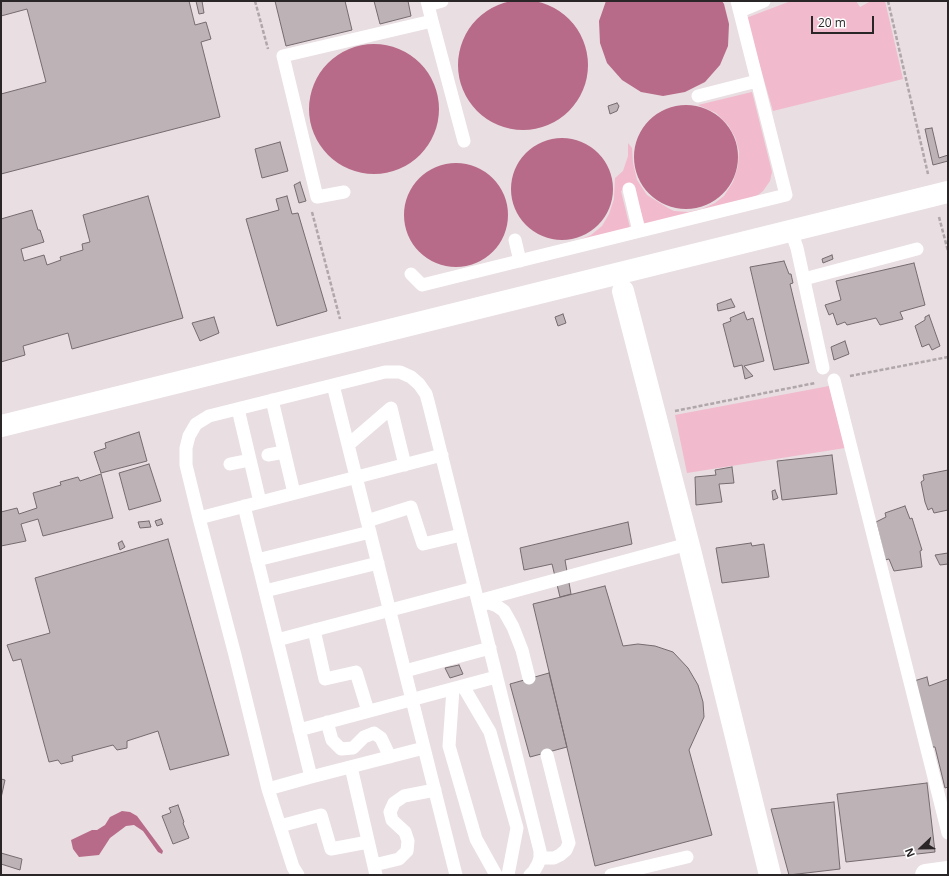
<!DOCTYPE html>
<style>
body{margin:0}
#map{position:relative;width:949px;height:876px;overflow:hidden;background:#e9dee2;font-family:"Open Sans",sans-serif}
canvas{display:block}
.frame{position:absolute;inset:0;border:2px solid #2a2627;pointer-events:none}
.north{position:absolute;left:901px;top:828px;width:40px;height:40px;-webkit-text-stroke:3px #fff;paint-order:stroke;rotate:248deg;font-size:11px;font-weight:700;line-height:16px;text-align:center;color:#2a2627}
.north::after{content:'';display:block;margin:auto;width:14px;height:18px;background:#2a2627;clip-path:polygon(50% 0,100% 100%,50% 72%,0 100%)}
.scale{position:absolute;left:811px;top:16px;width:63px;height:18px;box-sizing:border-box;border:2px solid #2a2627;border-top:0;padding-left:5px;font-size:12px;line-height:14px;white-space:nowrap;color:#2a2627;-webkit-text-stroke:3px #fff;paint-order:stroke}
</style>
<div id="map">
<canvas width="949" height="876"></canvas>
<div class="frame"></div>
<div class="north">N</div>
<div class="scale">20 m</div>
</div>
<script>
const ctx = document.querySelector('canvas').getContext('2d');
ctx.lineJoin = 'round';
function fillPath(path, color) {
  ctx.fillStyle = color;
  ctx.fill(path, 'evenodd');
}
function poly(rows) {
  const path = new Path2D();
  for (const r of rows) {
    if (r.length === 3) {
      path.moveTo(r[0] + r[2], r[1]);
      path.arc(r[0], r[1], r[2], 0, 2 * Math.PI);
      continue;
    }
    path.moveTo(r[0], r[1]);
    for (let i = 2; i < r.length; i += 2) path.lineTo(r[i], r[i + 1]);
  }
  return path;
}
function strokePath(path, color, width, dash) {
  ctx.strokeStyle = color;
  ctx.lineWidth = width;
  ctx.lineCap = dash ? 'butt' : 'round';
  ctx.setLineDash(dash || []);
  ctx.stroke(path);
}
fillPath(poly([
 [791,1,856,1,860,7,871,1,885,1,903,79,773,111,746,18],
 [752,92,772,172,770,181,763,191,758,195,741,201,645,225,633,186,621,191,630,228,570,244,591,235,602,226,609,214,614,199,615,178,623,171,628,156,628,143,632,148,633,163,637,180,647,195,668,208,674,211,688,212,702,209,715,203,724,196,733,182,738,166,739,151,735,137,728,125,716,113,698,105],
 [829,386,845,448,687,473,675,415]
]), '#f1bacd');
fillPath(poly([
 [523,65,65],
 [606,1,722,1,724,4,729,24,728,46,720,65,705,82,685,92,663,96,641,92,622,80,607,63,600,43,599,21],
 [374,109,65],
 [686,157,52],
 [562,189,51],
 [456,215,52],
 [122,811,130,812,137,816,163,851,162,854,158,852,143,831,134,825,126,826,110,838,99,855,79,857,73,849,71,840,92,830,97,830,105,825,110,817]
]), '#b86b88');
const building = poly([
 [1,1,189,1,195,25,206,22,211,39,201,42,220,117,1,174,1,94,46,82,27,9,1,16,1,1],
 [196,1,202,1,204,13,199,14,196,1],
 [275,1,345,1,352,30,286,46,275,1],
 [374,1,408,1,411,16,380,24,374,1],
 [617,103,619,106,617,111,610,114,608,106,617,103],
 [932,128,939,158,948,155,948,161,933,165,925,129,932,128],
 [280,142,288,171,262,178,255,149,280,142],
 [300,182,306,201,299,203,294,185,300,182],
 [148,196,183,318,72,349,68,333,23,346,25,355,1,362,1,219,32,210,38,230,40,230,44,242,21,249,24,261,44,255,47,265,61,260,60,257,83,250,82,244,90,242,83,215,148,196],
 [287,196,292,214,298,213,327,311,277,326,246,219,279,210,276,199,287,196],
 [832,255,833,259,823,263,822,259,832,255],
 [784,261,789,274,791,274,793,283,790,284,809,363,774,370,750,267,784,261],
 [914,263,925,305,900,312,903,319,880,325,876,318,847,325,845,322,837,325,833,313,829,315,825,305,841,300,836,281,914,263],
 [731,299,735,307,718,311,717,304,731,299],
 [744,312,747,320,753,318,764,361,744,366,753,376,745,379,742,365,734,367,723,324,731,321,730,318,744,312],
 [563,314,566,323,558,326,555,317,563,314],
 [929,315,940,346,932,350,929,344,922,347,915,326,925,320,925,317,929,315],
 [214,317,219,333,200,341,192,323,214,317],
 [845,341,849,354,834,360,831,347,845,341],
 [139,432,147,461,101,473,94,452,106,448,105,443,139,432],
 [832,455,837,494,782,500,777,461,832,455],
 [149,464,161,501,129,510,119,473,149,464],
 [732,467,734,483,719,484,722,502,696,505,695,477,716,475,715,470,732,467],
 [948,470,948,510,934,513,932,508,928,510,925,502,921,482,924,480,923,475,948,470],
 [101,474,113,518,43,536,38,519,21,524,26,541,1,546,1,512,17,508,19,514,37,508,33,493,61,485,60,482,78,477,80,481,101,474],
 [775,490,778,498,773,500,772,491,775,490],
 [905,506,910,519,912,518,922,550,920,551,922,567,894,571,889,559,885,560,876,522,886,517,885,513,905,506],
 [161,519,163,524,157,526,155,521,161,519],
 [149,521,151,527,140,528,138,522,149,521],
 [628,522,632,544,565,560,571,594,560,597,552,564,524,570,520,548,628,522],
 [168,539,229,755,170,770,158,731,127,741,127,748,117,750,113,745,72,756,73,761,61,764,58,760,49,762,21,659,13,661,7,645,50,633,35,578,168,539],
 [122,541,125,547,120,550,118,543,122,541],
 [751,543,752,546,764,544,769,577,722,583,716,548,751,543],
 [948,553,948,564,940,565,935,555,948,553],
 [605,586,623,646,638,644,655,646,673,652,688,668,698,685,703,702,704,717,689,750,712,835,595,866,533,604,605,586],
 [459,665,463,674,450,678,445,668,459,665],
 [549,673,567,747,530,757,510,684,549,673],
 [927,677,929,686,948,679,948,787,945,788,935,747,932,747,914,681,927,677],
 [1,779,5,780,1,798,1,779],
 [927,783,935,852,846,862,837,794,927,783],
 [834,802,840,869,789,875,771,809,834,802],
 [178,805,184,822,183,823,189,838,173,844,162,816,170,813,171,812,169,808,178,805],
 [1,853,22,859,20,870,1,864,1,853]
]);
fillPath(building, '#bdb2b6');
strokePath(building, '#756c6e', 1);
strokePath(poly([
 [255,1,268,49],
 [888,1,928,174],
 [312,212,340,319],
 [939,217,948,251],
 [850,376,948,357],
 [675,411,815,383]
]), '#afa7aa', 2.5, [4, 2]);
strokePath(poly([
 [428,5,442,1],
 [740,11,764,1],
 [432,21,464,141],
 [698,96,757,81],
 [629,189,639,231],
 [344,192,317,197,283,56,432,21,427,1],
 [791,231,797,248,823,368],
 [515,240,520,261],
 [411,274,422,285,786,195,737,1],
 [804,279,917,249],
 [834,380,948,833],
 [333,385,456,875],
 [272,400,294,493],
 [238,409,260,502],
 [348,445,391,408,405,465],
 [268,455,284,452],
 [230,464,250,460],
 [244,506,311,777],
 [199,518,442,455],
 [367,521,411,507,423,544,461,535],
 [257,560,370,532],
 [265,591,378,563],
 [478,601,688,544],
 [479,605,489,603,497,606,504,611,513,627,522,650,529,678],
 [314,630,325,679,356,672,368,711],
 [277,640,474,588],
 [405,671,490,648],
 [463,686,490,732,517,828,508,875],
 [453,689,449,746,476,839,496,875],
 [327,722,332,740,341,749,353,748,364,737,374,733,381,738,390,757],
 [299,730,496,677],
 [351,767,376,875],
 [268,789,311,777,424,748],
 [280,826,321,815,331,849,368,842],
 [540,858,554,858,560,855,566,850,569,843,547,755],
 [374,865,399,859,407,851,408,841,405,832,392,820,390,812,394,803,404,796,435,790],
 [298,875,293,867,268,789,235,655,199,518,186,465,186,448,189,436,196,424,209,416,385,372,400,372,411,377,419,384,426,394,429,405,540,851,540,858,538,864,534,871,530,875],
 [611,875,687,857]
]), '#fff', 13);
strokePath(poly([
 [623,291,690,550,770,875],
 [926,875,948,872]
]), '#fff', 22);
strokePath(poly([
 [1,426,948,192]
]), '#fff', 22);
</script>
